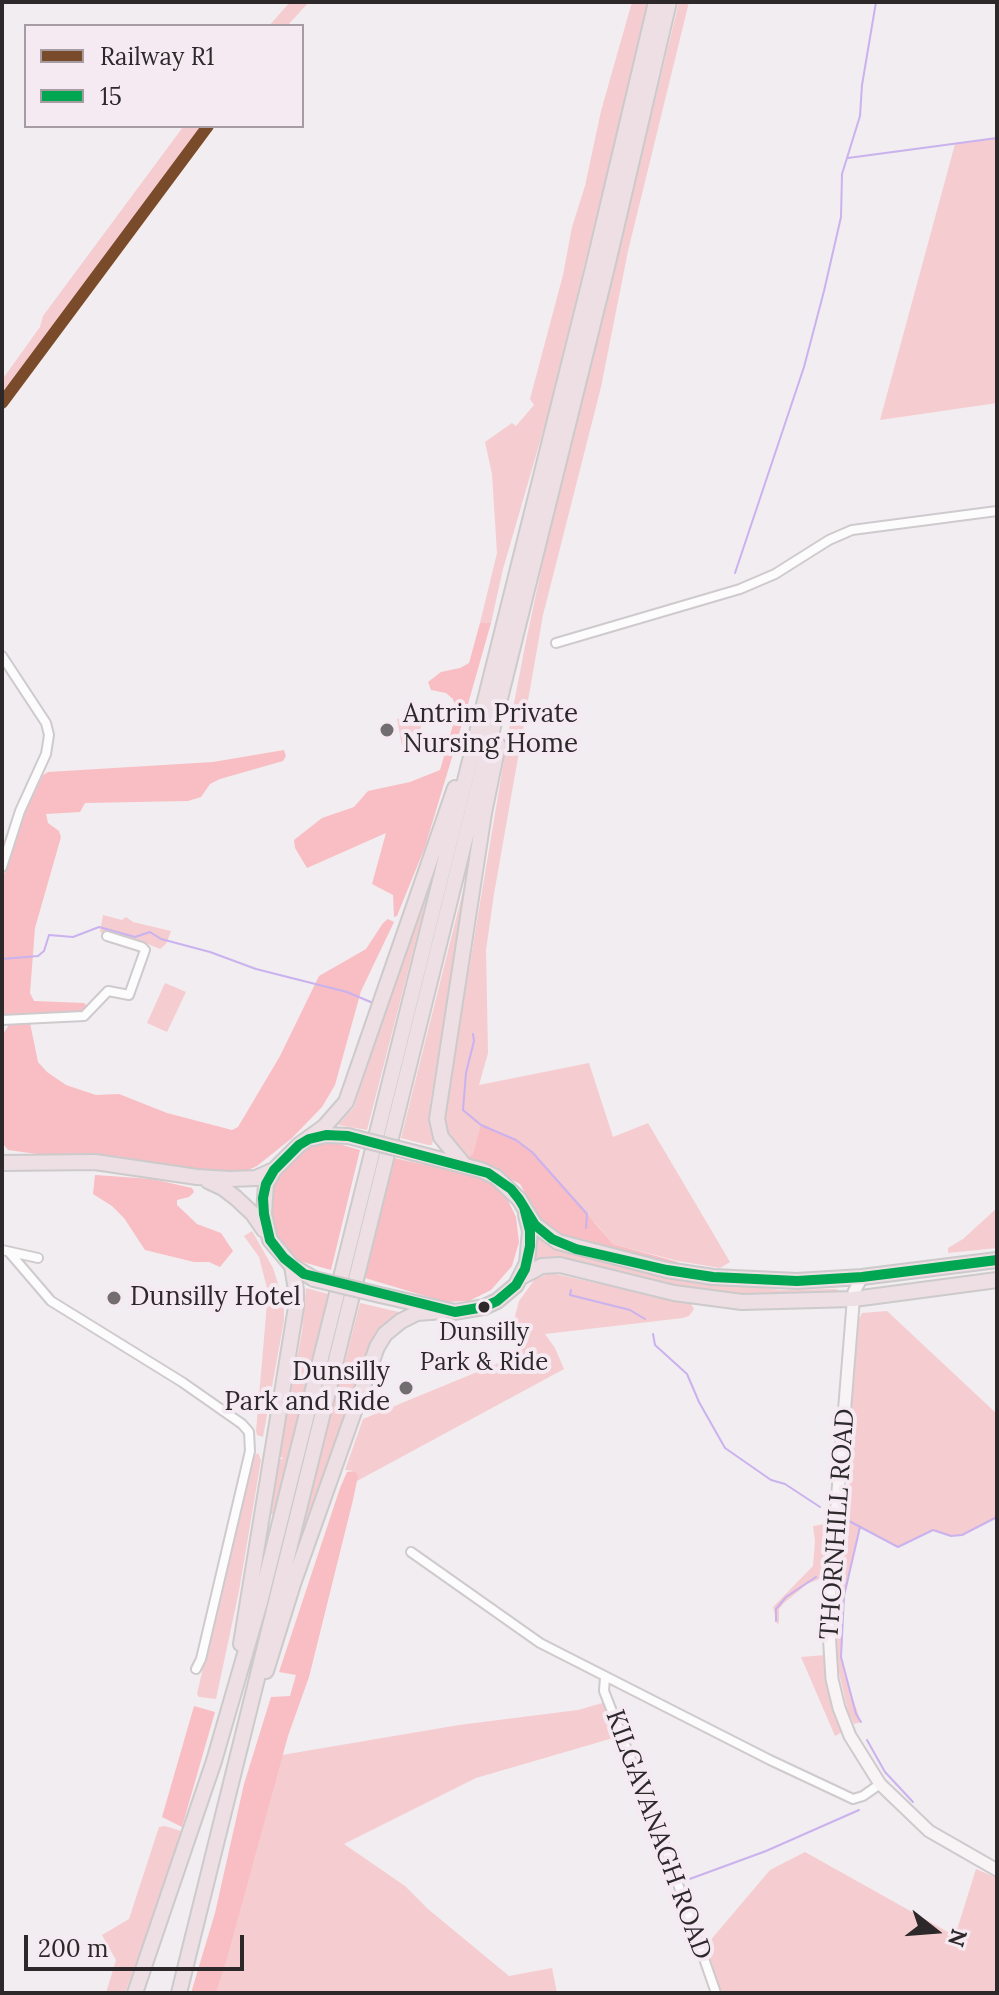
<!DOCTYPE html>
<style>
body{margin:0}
#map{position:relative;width:999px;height:1995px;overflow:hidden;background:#f2edf0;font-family:Lora,serif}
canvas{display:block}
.frame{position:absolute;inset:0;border:4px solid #2d292b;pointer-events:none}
.legend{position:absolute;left:24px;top:24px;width:280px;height:104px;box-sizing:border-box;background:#f5eaf1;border:2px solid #a59da2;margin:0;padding:10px 14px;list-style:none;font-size:24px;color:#2d292b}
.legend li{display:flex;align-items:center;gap:16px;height:40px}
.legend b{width:40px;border:2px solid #a59da2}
.north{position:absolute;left:895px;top:1891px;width:80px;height:80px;-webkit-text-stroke:6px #f5eaf1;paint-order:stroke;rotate:107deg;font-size:22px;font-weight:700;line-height:32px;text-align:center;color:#2d292b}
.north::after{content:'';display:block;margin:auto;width:28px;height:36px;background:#2d292b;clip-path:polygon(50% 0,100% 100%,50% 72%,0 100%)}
.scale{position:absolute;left:24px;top:1935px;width:220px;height:36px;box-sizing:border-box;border:4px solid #2d292b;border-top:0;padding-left:10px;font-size:24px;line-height:28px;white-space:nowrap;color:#2d292b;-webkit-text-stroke:6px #f5eaf1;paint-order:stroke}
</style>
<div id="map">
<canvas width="999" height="1995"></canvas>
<div class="frame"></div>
<ul class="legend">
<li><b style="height:10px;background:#7a4b2a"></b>Railway R1</li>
<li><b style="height:10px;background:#00a651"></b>15</li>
</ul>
<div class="north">N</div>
<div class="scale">200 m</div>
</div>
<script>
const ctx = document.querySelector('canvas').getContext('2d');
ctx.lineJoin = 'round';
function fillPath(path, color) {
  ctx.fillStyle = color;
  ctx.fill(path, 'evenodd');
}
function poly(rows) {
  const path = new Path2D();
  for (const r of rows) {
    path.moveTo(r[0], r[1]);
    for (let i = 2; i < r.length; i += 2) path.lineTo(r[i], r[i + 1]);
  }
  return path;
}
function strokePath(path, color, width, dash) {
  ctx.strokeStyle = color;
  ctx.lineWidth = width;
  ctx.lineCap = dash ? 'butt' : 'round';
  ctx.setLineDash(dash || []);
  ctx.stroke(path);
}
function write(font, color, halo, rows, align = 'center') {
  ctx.font = font + ' Lora,serif';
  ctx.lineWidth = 8;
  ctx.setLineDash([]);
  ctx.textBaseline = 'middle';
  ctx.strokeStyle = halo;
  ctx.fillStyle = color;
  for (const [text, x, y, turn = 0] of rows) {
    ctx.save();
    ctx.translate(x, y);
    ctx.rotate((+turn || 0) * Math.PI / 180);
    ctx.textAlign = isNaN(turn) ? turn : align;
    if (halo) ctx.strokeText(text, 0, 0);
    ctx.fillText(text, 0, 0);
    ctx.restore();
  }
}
fillPath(poly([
 [290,2,309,2,287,26,269,26],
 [632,2,647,2,615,141,546,421,503,569,491,623,480,623,497,553,492,474,485,442,512,423,516,426,534,405,530,399,563,275,572,227,585,186,601,111],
 [679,2,689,2,628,251,601,387,543,615,494,894,486,950,488,1053,479,1085,589,1063,613,1137,648,1123,730,1262,720,1268,678,1261,613,1244,595,1223,473,1154,468,1157,446,1132,445,1112,510,724,526,641,545,552],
 [204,126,173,166,2,397,2,380,40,327,43,316,183,127],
 [997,138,997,403,880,420,955,144],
 [424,715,420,731,422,743,402,746,397,719],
 [437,858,367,1130,338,1125,354,1107],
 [471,859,430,1104,433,1140,432,1145,428,1145,401,1138],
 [103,915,122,920,126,917,133,922,171,931,166,944,160,949,143,942,100,932],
 [165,983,186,992,167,1032,147,1023],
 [997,1208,997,1248,948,1253,948,1248,963,1239],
 [252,1231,273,1268,284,1303,284,1320,263,1437,257,1435,256,1431,268,1292,259,1257,244,1236],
 [537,1235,555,1247,670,1275,779,1290,836,1289,845,1294,738,1293,688,1288,545,1259,533,1262],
 [551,1273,691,1304,694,1309,689,1316,683,1318,545,1334,555,1348,564,1369,357,1481,355,1471,345,1470,363,1419,516,1356,514,1320,519,1301,535,1279],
 [306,1288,328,1294,274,1515,269,1514,279,1460,284,1458,280,1457,280,1454,302,1331],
 [360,1303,399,1312,309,1527,303,1525],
 [887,1311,997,1414,997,1517,962,1535,951,1536,934,1530,898,1547,860,1528,844,1596,841,1627,841,1657,845,1676,861,1722,854,1724,848,1712,836,1660,835,1623,843,1526,849,1521,850,1417,859,1319,862,1313],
 [258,1453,261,1460,239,1591,216,1699,199,1697,197,1694,251,1459],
 [832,1523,827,1576,807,1584,784,1603,779,1609,779,1623,777,1624,773,1607,813,1566,815,1541,813,1526],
 [825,1655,833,1701,844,1731,835,1736,801,1657],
 [606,1702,620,1736,476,1778,344,1844,405,1886,428,1909,509,1976,552,1968,557,1993,216,1993,282,1755,459,1725,578,1710],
 [165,1826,181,1831,157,1906,125,1993,106,1993,116,1960,102,1935,129,1919,159,1827],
 [805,1852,955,1936,976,1869,997,1878,997,1993,721,1993,705,1942,709,1942,770,1870]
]), '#f5ccd0');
fillPath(poly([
 [480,623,491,623,468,704,425,847,397,916,394,917,393,895,372,884,386,833,307,868,295,848,294,840,322,818,354,807,368,791,410,782,440,770,457,711,453,699,446,693,431,690,428,682,441,672,460,668,469,663],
 [284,750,286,756,283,761,220,779,210,784,201,797,188,801,85,803,80,812,46,814,48,823,59,831,61,837,35,928,30,993,34,1001,84,1003,88,1007,87,1011,69,1015,2,1017,2,881,20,824,43,775,48,772,213,762],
 [388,919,394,922,361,991,335,1085,322,1107,292,1138,257,1166,244,1172,218,1173,115,1156,37,1154,8,1150,4,1145,2,1035,9,1025,22,1023,30,1023,38,1062,47,1072,66,1085,96,1095,119,1094,167,1113,232,1130,238,1127,280,1056,319,976,366,949,383,923],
 [481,1125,516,1140,532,1152,613,1244,678,1262,678,1266,567,1239,551,1230,537,1214,520,1184,468,1157,473,1154],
 [325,1140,360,1150,331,1270,292,1259,272,1232,268,1198,276,1174,308,1145],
 [394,1158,486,1178,505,1194,516,1217,519,1242,512,1266,491,1290,469,1301,445,1302,365,1278],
 [95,1175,152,1179,192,1188,194,1192,189,1197,177,1200,177,1205,197,1224,221,1233,233,1251,220,1267,209,1262,194,1262,145,1250,124,1218,112,1206,93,1194],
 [355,1471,358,1476,353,1500,309,1677,288,1736,227,1958,216,1993,191,1993,215,1913,244,1784,271,1697,290,1696,296,1675,279,1672,340,1488,347,1472],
 [194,1706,215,1712,182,1827,162,1817]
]), '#f8bec3');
strokePath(poly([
 [848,158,997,138],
 [735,573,804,367,824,291,841,217,842,174,860,116,862,85,876,2],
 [2,959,38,956,44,951,49,935,73,937,99,927,135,937,150,932,161,939,210,952,256,969,347,992,373,1003],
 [473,1034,474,1041,466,1073,463,1110,481,1125,516,1140,532,1152,587,1214,586,1228],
 [571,1290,570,1295,630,1310,645,1319],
 [653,1334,655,1345,687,1374,699,1402,725,1448,771,1480,785,1484,820,1507],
 [849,1521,898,1547,933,1530,951,1536,962,1535,997,1517],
 [860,1527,844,1596,841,1657,856,1714,861,1722],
 [776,1621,776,1609,786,1597,816,1577],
 [867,1740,885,1772,913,1802],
 [687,1880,766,1851,859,1810]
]), '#c9b2ee', 2);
const street = poly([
 [556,643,740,589,775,574,829,540,852,530,997,511],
 [2,656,46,723,49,735,46,754,20,811,2,867],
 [2,1020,84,1016,108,991,129,995,145,950,142,947,107,936],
 [2,1250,38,1258],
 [9,1252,51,1301,182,1382,242,1424,249,1432,250,1451,201,1659,196,1669],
 [411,1552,540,1643,770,1760,853,1799,863,1796,880,1784],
 [605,1677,604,1691,663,1841,716,1993]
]);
const secondary = poly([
 [862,1277,854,1292,828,1615,832,1679,839,1708,850,1736,880,1784,929,1831,997,1870]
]);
const highway = poly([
 [313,1138,326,1135,348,1136],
 [415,1153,481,1170,496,1177,519,1199,535,1225,558,1242,667,1270,713,1277,797,1281,862,1277,997,1260],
 [2,1163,95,1162,197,1177,230,1179,256,1178,274,1170],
 [465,1166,441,1137,437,1119,484,813,498,745],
 [208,1181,223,1188,236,1198,253,1214,264,1230],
 [521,1277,542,1266,560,1265,674,1293,742,1302,854,1299,997,1280],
 [314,1279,292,1266,270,1240,264,1214,266,1184,274,1170,299,1145,324,1127,346,1102,455,788],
 [380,1295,455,1312,484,1307,497,1301,516,1285,527,1263,530,1231,526,1215],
 [241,1644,296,1307,296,1290,292,1266],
 [266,1671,293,1584,377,1347,385,1334,401,1321,417,1313,444,1311],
 [135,1993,214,1761,260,1602,593,268,656,2],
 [179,1993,607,267,669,2]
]);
strokePath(street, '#cfcacd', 12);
strokePath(secondary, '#cfcacd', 15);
strokePath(highway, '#cccacb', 18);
strokePath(street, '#fdfcfd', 8);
strokePath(secondary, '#f8f4f5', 11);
strokePath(highway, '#eddfe4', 14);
const highwayBridge = poly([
 [348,1136,415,1153],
 [314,1279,380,1295]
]);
strokePath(highwayBridge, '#cccacb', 18, []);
strokePath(highwayBridge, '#eddfe4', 14);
strokePath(poly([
 [524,1207,530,1231,530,1246,525,1269,516,1285,497,1301,484,1307,455,1312,304,1274,284,1258,270,1240,264,1214,263,1198,266,1184,274,1170,299,1145,309,1139,326,1135,348,1136,488,1173,511,1189,519,1199,535,1225,552,1239,576,1249,667,1270,713,1277,797,1281,862,1277,997,1260]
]), '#00a651', 10);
strokePath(poly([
 [2,403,208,126]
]), '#7a4b2a', 12);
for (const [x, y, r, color] of [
 [387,730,8,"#726e70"],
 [114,1298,8,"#726e70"],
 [484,1307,7,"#2d292b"],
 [406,1388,8,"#726e70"]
]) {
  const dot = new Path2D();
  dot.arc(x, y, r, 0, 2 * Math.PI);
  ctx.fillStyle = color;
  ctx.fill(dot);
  strokePath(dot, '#f5eaf1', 3);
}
write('24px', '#2d292b', '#f5eaf1', [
 ["Dunsilly",484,1333],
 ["Park & Ride",484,1363]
]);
write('26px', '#2d292b', '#f5eaf1', [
 ["Antrim Private",403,715],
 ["Nursing Home",403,745],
 ["Dunsilly Hotel",130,1298],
 ["Dunsilly",390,1373,"right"],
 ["Park and Ride",390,1403,"right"]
], 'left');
write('26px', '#2d292b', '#f5eaf1', [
 ["THORNHILL ROAD",838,1524,-86],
 ["KILGAVANAGH ROAD",658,1835,70]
]);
</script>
